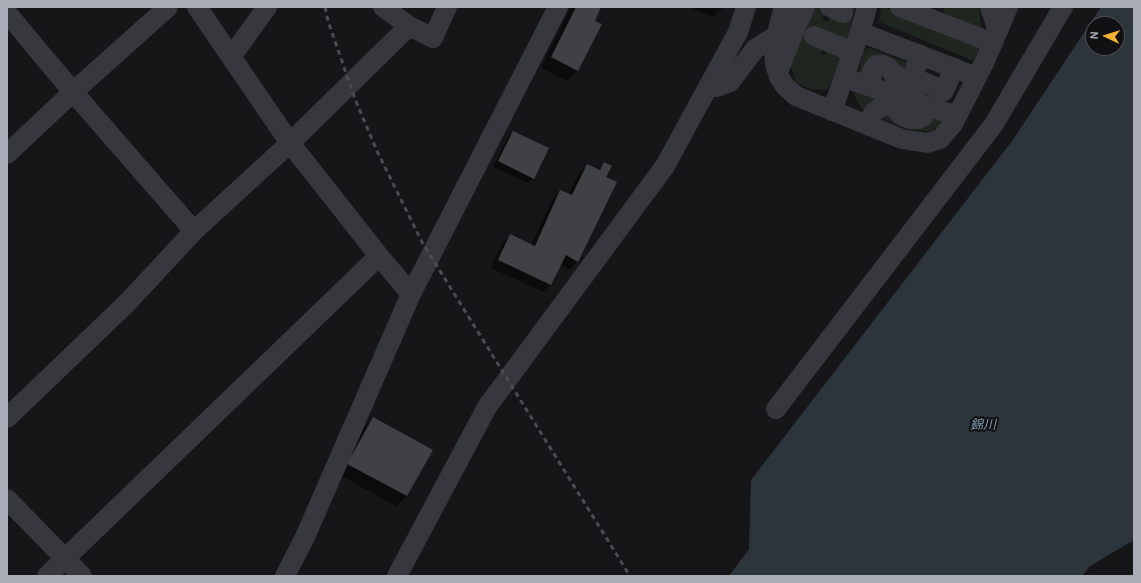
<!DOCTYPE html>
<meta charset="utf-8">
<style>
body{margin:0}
#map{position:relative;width:1141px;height:583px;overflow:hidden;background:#161618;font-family:Cabin,sans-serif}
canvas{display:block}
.frame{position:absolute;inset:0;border:8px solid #a8adb8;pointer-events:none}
.north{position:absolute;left:1085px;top:16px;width:40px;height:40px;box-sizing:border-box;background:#111113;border:1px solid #4d4f55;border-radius:50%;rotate:274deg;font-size:11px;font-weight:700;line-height:16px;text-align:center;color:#a8adb8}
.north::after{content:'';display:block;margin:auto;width:14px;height:18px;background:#f2b134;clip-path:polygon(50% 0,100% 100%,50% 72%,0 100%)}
</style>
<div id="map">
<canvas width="1141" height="583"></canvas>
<div class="frame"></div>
<div class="north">N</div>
</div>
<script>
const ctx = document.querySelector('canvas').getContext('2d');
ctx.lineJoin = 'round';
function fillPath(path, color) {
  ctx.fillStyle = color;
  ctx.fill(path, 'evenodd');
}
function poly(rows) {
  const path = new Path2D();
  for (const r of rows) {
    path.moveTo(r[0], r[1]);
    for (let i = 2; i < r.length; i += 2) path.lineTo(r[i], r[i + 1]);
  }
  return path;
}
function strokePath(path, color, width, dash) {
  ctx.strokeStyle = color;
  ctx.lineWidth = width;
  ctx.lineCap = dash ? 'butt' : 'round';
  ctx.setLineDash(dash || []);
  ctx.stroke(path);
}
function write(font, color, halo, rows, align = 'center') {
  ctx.font = font + ' Cabin,"Noto Sans JP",sans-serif';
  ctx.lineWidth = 4;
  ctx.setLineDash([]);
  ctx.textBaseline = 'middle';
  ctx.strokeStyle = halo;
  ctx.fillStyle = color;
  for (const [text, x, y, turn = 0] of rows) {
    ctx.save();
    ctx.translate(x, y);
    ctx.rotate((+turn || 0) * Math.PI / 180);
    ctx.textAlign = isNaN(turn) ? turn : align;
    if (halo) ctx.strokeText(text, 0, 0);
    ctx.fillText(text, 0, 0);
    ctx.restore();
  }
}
fillPath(poly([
 [813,7,823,7,827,8,822,20,828,22,833,11,836,7,855,7,848,39,824,45,821,54,825,55,828,47,842,54,834,78,827,89,816,90,804,87,796,82,791,67,792,53],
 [881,7,884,7,980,45,974,61,879,22],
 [944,7,979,7,981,28,944,15],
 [867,48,870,48,915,66,869,78,858,74,863,54],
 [856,86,924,109,870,113,862,108,856,100,854,93],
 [879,111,926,117,945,118,937,127,931,131,910,130,896,125,881,117]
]), '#1e261f');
fillPath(poly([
 [1101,7,1134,7,1134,540,1090,566,1082,576,729,576,749,549,751,480,1012,141],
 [1093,24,1117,24,1117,48,1093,48]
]), '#2c353c');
fillPath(poly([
 [571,7,600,7,593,21,578,70,567,81,541,68],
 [689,7,724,7,713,17],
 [513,132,533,178,528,183,493,167,508,137],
 [604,163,605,177,616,183,577,262,569,270,560,264,551,284,543,292,491,268,502,244,510,235,531,245,553,199,561,191,568,195,579,173,587,165,598,170],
 [373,419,407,496,396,506,338,474,362,429]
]), '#0007');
fillPath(poly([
 [576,7,601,7,595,21,602,24,578,71,551,57],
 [513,131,549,148,534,179,498,161],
 [604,162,612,166,606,177,617,182,578,262,566,255,551,285,498,260,510,234,535,246,560,190,572,195,587,164,600,170],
 [373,417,433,450,407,496,347,464]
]), '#404145');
strokePath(poly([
 [197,7,290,143,379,256,411,294],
 [383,7,409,26,433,38,447,7],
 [784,7,774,45,775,64,779,77,785,86,796,96,902,139,927,143,940,139,953,124,984,63,1008,7],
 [830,7,843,13],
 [900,7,993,43],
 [990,7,998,31],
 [7,13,73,92,194,231],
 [860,32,977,77],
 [814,36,853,52],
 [231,57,267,7],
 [778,72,797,24,805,7],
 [845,78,957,116],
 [708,86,717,87,730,82,755,49,777,35],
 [871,87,872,71,876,65,883,65,888,67,893,74,902,78,909,78,914,76,919,54],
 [912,99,919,80,944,91,954,68],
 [832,111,860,32,867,7],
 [867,125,874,112,882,106,889,105,894,107,902,116,910,119,918,119,924,116,927,106],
 [7,154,73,92,168,7],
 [776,409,994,124,1063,7],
 [7,418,127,303,194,231,290,143,409,26],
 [7,499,82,576],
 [47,576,379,256],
 [285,576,305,537,411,294,558,7],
 [397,576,487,407,665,166,738,32,746,7]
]), '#37383d', 20);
strokePath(poly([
 [325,7,328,21,355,99,377,151,422,242,630,576]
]), '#4a4c52', 3, [5, 4]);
write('italic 13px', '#7f9bb3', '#111113', [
 ["錦川",983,425]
]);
</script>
